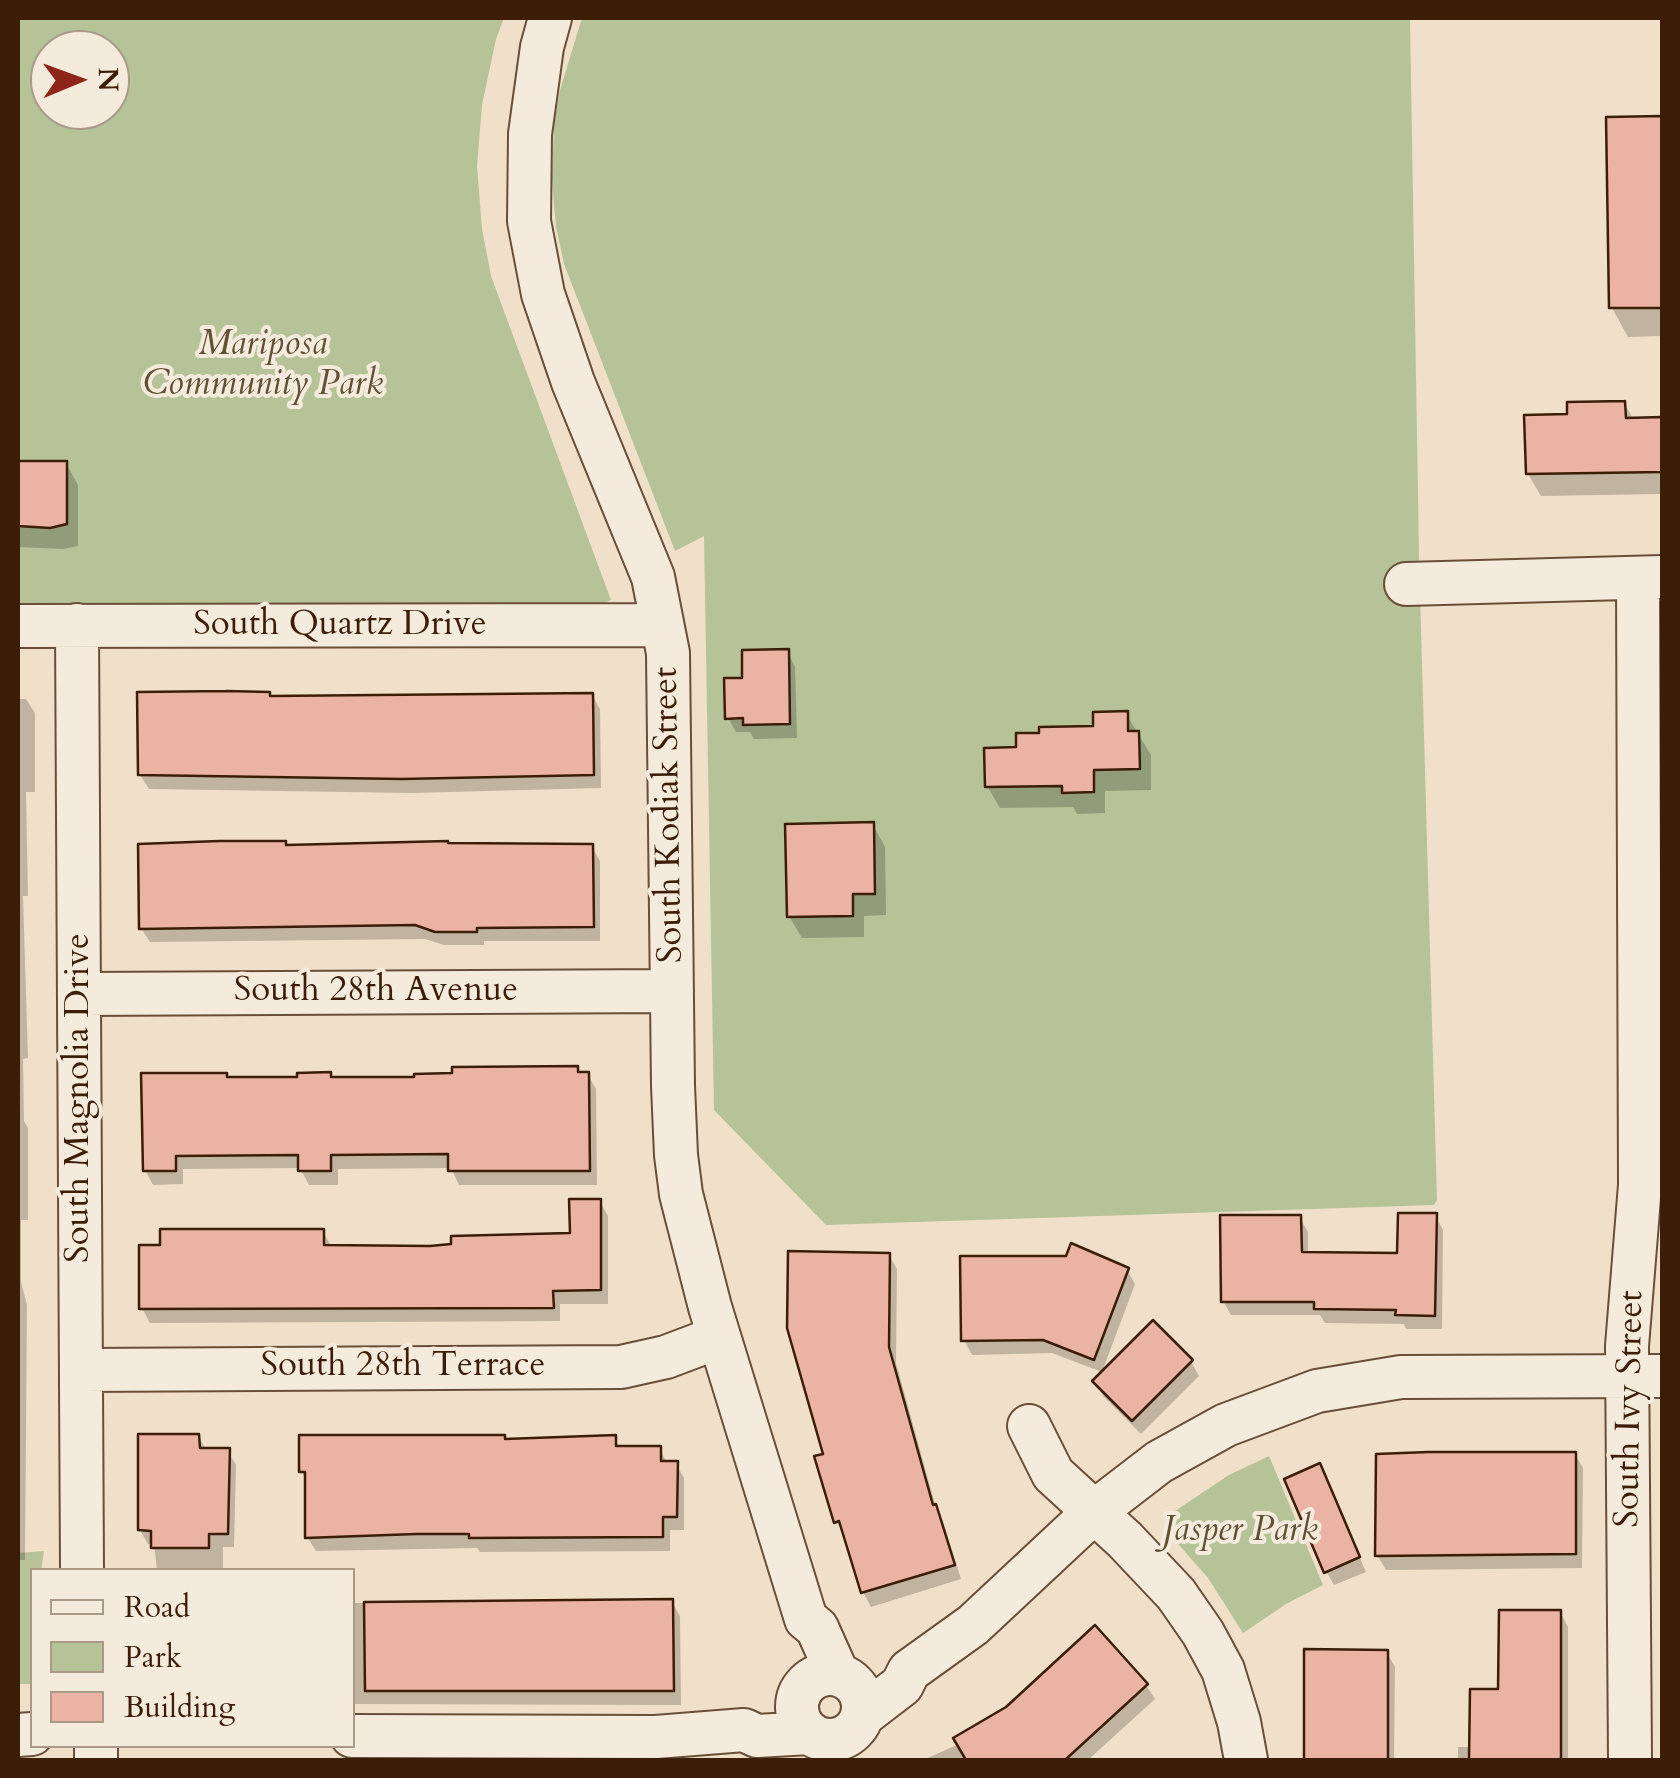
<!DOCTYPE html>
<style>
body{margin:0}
#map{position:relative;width:1680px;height:1778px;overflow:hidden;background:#f0e0c9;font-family:Cardo,serif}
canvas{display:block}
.frame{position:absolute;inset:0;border:20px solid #3c1e08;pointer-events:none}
.legend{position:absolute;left:30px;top:1568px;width:325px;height:180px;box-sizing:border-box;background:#f5ebdc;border:2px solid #ab9987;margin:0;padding:12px 18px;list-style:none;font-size:30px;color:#3c1e08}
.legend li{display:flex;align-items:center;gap:20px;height:50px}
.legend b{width:50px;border:2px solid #ab9987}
.north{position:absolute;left:30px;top:30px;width:100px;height:100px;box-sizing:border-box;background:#f5ebdc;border:2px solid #ab9987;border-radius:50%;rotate:89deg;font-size:28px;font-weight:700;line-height:40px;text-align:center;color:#3c1e08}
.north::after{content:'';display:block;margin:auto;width:35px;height:45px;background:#8f2418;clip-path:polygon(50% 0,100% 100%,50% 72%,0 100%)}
</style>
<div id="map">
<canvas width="1680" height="1778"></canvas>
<div class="frame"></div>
<ul class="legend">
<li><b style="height:12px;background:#f5ebdc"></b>Road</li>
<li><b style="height:28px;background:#b6c399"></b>Park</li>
<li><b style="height:28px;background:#eab3a3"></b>Building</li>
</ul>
<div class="north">N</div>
</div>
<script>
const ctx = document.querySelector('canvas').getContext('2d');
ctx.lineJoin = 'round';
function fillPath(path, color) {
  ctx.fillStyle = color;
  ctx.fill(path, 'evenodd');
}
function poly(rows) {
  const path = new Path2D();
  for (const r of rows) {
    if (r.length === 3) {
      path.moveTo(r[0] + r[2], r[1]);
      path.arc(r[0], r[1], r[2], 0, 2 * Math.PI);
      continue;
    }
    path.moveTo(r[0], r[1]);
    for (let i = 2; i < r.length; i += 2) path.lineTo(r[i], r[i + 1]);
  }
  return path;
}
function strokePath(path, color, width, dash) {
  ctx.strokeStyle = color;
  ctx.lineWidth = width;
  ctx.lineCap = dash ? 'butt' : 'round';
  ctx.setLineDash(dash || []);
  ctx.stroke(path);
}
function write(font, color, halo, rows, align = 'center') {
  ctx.font = font + ' Cardo,serif';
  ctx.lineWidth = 8;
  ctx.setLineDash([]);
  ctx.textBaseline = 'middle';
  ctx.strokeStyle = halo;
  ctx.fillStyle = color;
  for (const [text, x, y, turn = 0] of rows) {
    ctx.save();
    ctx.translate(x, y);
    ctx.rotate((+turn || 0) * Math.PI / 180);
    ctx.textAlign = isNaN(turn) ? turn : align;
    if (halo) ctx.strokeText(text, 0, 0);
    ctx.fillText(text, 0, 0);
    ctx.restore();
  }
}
fillPath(poly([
 [18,18,504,18,496,39,482,105,477,166,482,229,491,276,611,600,591,609,18,612],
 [50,50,110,50,110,110,50,110],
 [582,18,1410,18,1419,556,1437,1200,1434,1205,826,1225,714,1110,704,536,675,551,564,264,556,227,552,181,554,125,560,90],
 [1269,1456,1323,1585,1286,1604,1243,1633,1208,1578,1171,1536,1166,1517,1229,1475],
 [44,1551,41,1570,32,1570,32,1684,18,1684,18,1553]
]), '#b6c399');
fillPath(poly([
 [1608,119,1662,119,1662,336,1628,337,1612,308],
 [1624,403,1634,420,1662,420,1662,494,1541,496,1528,474,1570,417],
 [18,463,66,463,78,485,78,546,63,549,18,547],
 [787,652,795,666,797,738,754,739,750,732,736,732,728,718,745,680],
 [592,695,600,709,601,788,411,793,149,789,140,775,271,698],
 [18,699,26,699,35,713,35,792,26,792,28,896,23,896,28,1058,23,1059,24,1121,28,1128,28,1220,21,1220,21,1282,27,1305,25,1560,18,1560],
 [1126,714,1151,755,1151,790,1105,791,1105,813,1077,814,1073,807,1000,808,987,786,1019,750,1095,728],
 [873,825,885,847,886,915,864,916,864,937,802,938,789,916],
 [592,847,600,861,600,941,484,941,484,945,444,945,425,939,150,942,141,928,287,848],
 [577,1069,580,1075,588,1075,596,1089,597,1185,459,1185,451,1168,338,1169,338,1185,309,1185,300,1168,183,1169,183,1184,153,1185,145,1170,228,1080,416,1079],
 [600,1202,608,1216,608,1304,560,1304,560,1321,150,1323,142,1308,323,1232,332,1247,453,1247,572,1236],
 [1435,1215,1443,1230,1442,1329,1406,1329,1404,1324,1325,1323,1320,1315,1231,1315,1223,1301,1300,1218,1308,1232,1308,1255,1399,1256],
 [889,1255,897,1269,896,1363,936,1508,943,1521,961,1579,871,1607,863,1592,846,1535,836,1522,826,1455],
 [1127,1270,1135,1284,1102,1372,1052,1353,972,1355,964,1340],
 [1191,1362,1199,1376,1141,1434,1103,1396,1095,1381],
 [198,1436,206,1450,228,1451,236,1465,234,1547,223,1547,223,1570,157,1570,154,1544,148,1544,140,1530],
 [614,1438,620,1448,659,1449,668,1464,676,1464,684,1478,684,1530,670,1530,670,1551,480,1552,477,1548,316,1551,307,1537,307,1481,301,1471,506,1441],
 [1575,1454,1583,1468,1582,1568,1386,1570,1377,1555],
 [1319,1466,1366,1572,1334,1585,1326,1571],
 [672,1602,680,1616,681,1705,352,1704,352,1603],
 [1560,1612,1568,1627,1568,1760,1458,1760,1458,1747,1472,1747,1501,1691],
 [1306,1652,1387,1653,1395,1667,1394,1760,1305,1760],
 [1146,1685,1155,1699,1088,1760,923,1760,959,1744]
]), '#0003');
const building = poly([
 [1662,116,1662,308,1609,308,1606,117,1662,116],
 [1625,401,1626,418,1662,417,1662,472,1526,474,1524,415,1567,414,1567,402,1625,401],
 [18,461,67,461,67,524,50,528,18,526,18,461],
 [789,649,790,724,743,725,743,718,725,719,724,678,742,678,742,650,789,649],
 [226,691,270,692,270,696,593,693,594,775,402,779,138,775,137,692,226,691],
 [1128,711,1128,731,1139,731,1140,769,1094,770,1094,792,1062,793,1062,786,985,787,984,748,1016,747,1016,733,1039,733,1039,727,1093,726,1093,712,1128,711],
 [874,822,875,894,853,894,853,916,787,917,785,824,874,822],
 [219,841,286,841,286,845,448,841,448,843,593,844,594,927,477,928,477,932,435,932,415,925,139,929,138,844,219,841],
 [578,1066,578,1072,589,1072,590,1171,448,1171,448,1154,331,1155,331,1171,298,1171,298,1155,176,1156,176,1171,143,1171,141,1073,227,1073,227,1077,297,1077,297,1073,331,1072,331,1077,414,1077,414,1074,452,1073,452,1067,578,1066],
 [569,1199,601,1199,601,1290,553,1291,554,1308,139,1309,139,1245,160,1245,160,1229,324,1229,324,1245,430,1246,451,1244,451,1236,570,1233,569,1199],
 [1398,1213,1437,1213,1435,1316,1395,1315,1396,1310,1314,1309,1314,1302,1221,1302,1220,1215,1301,1215,1302,1252,1397,1253,1398,1213],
 [1071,1243,1129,1268,1094,1360,1043,1340,961,1341,960,1256,1066,1256,1071,1243],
 [788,1251,890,1253,889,1347,933,1505,936,1504,955,1565,861,1593,839,1521,834,1523,814,1456,823,1454,787,1328,788,1251],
 [1153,1320,1193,1360,1132,1421,1092,1381,1153,1320],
 [138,1434,199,1434,200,1448,230,1448,228,1534,209,1534,209,1548,151,1548,151,1531,138,1530,138,1434],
 [299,1435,505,1435,505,1439,616,1435,616,1446,661,1446,661,1461,678,1461,677,1517,663,1517,663,1537,469,1538,469,1534,416,1534,305,1538,305,1472,299,1472,299,1435],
 [1428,1452,1576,1452,1576,1554,1375,1556,1376,1454,1428,1452],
 [1320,1463,1360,1557,1324,1573,1284,1479,1320,1463],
 [673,1599,674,1691,365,1691,364,1602,673,1599],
 [1499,1610,1561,1610,1561,1760,1469,1760,1470,1689,1498,1689,1499,1610],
 [1095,1625,1148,1684,1065,1760,966,1760,953,1738,1006,1707,1095,1625],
 [1304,1649,1388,1650,1388,1760,1304,1760,1304,1649]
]);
fillPath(building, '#eab3a3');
strokePath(building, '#3c1e08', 2.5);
const minor = poly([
 [550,18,542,47,530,134,529,221,543,294,573,382,653,577,668,653,673,1086,676,1155,681,1194,710,1307,806,1619,817,1628,838,1675],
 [1406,584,1662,577],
 [77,625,82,1570],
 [18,626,662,625],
 [81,994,672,991],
 [82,1370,621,1367,666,1357,719,1337],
 [1029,1426,1053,1474,1125,1540,1176,1594,1203,1633,1223,1670,1239,1722,1246,1760],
 [830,1707,33],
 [863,1715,902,1685,909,1671,973,1625,1094,1512,1159,1462,1226,1425,1317,1391,1401,1377,1662,1376],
 [18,1735,32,1734],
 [352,1736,656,1737,744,1730,757,1736,809,1733],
 [96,1746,96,1760],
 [1630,1760,1627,1346,1640,1185,1638,578]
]);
strokePath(minor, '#694e38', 46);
strokePath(minor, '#f5ebdc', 42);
write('italic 35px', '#615034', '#f5ebdc', [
 ["Mariposa",263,346],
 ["Community Park",263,386],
 ["Jasper Park",1240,1532]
]);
write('35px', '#3c1e08', '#f5ebdc', [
 ["South Quartz Drive",340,626],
 ["South Kodiak Street",670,815,-91],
 ["South 28th Avenue",376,992],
 ["South Magnolia Drive",80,1098,-90],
 ["South 28th Terrace",403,1367],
 ["South Ivy Street",1631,1409,-89]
]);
</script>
